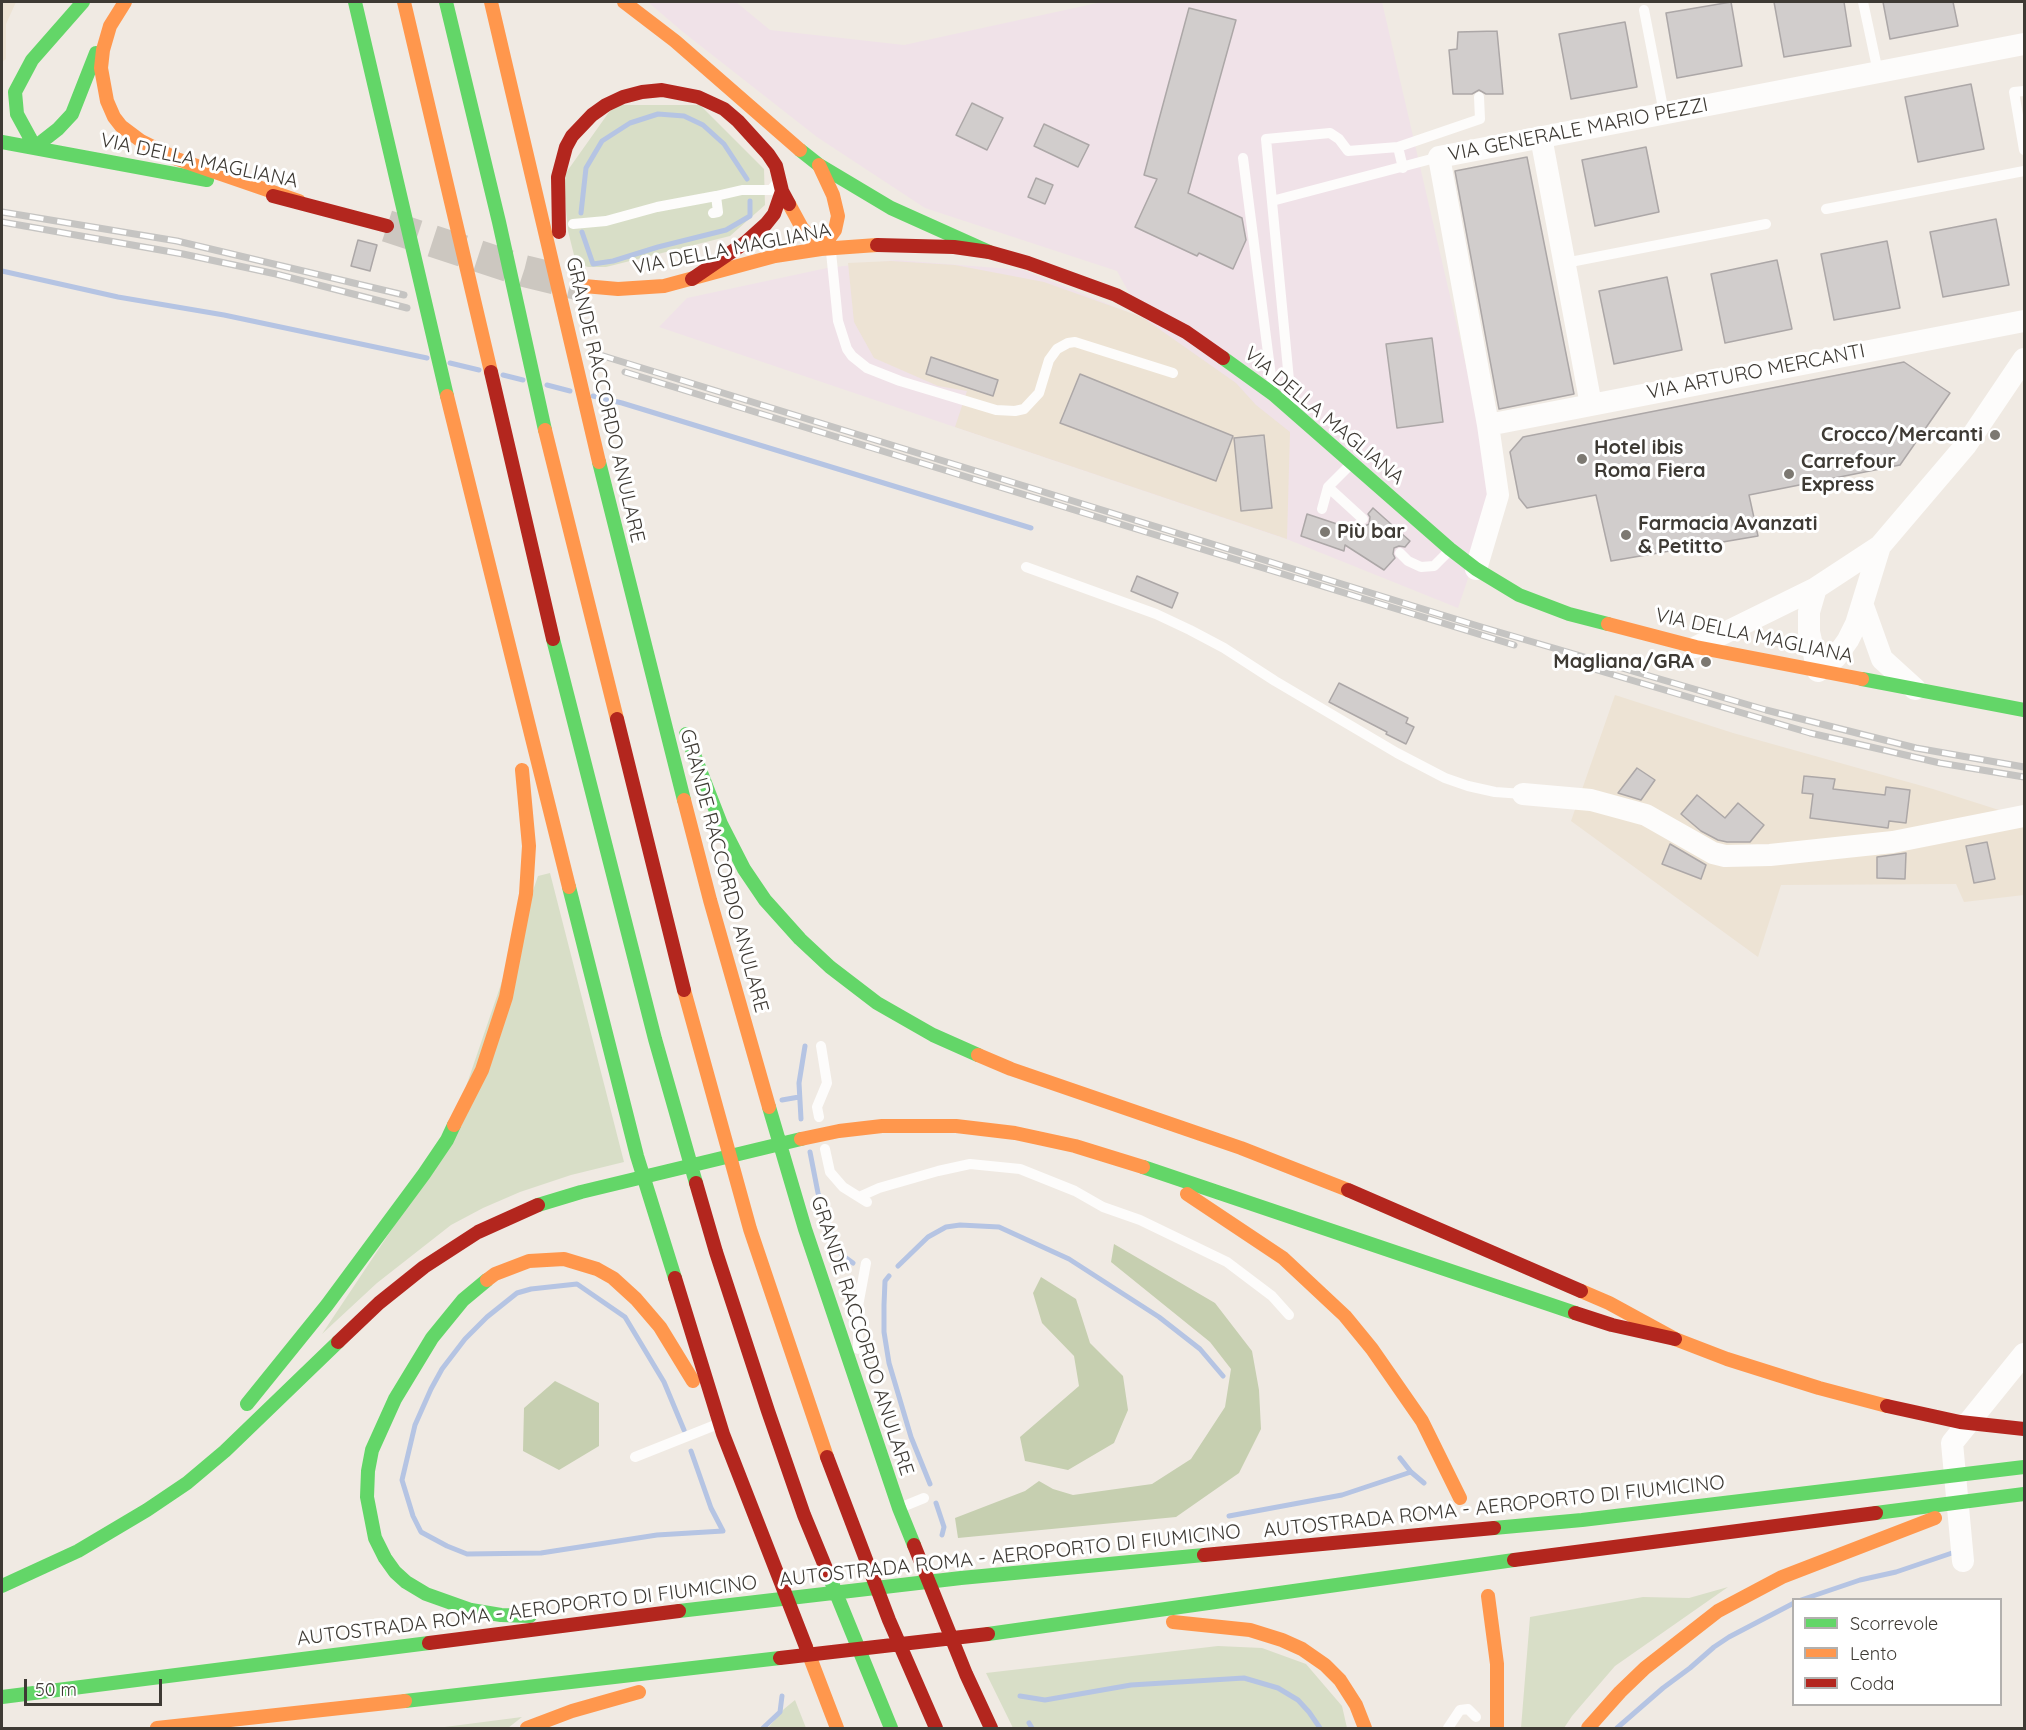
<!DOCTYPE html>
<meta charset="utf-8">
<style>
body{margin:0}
#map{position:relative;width:2026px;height:1730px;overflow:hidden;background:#f0eae3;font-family:Quicksand,sans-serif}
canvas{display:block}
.frame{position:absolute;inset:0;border:3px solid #3e3a34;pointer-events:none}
.legend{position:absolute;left:1792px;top:1598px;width:210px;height:108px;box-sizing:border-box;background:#fff;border:2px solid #b2b0ae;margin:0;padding:8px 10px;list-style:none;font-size:18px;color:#3e3a34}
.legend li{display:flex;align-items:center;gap:12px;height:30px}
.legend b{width:30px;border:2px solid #b2b0ae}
.scale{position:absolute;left:24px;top:1679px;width:138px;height:27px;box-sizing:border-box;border:3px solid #3e3a34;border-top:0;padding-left:8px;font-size:18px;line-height:21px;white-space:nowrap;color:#3e3a34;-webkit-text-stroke:4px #fff;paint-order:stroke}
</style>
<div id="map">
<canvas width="2026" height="1730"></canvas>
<div class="frame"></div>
<ul class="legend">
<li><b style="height:8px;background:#63d668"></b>Scorrevole</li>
<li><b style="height:8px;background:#ff974d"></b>Lento</li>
<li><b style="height:8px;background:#b3261e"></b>Coda</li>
</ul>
<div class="scale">50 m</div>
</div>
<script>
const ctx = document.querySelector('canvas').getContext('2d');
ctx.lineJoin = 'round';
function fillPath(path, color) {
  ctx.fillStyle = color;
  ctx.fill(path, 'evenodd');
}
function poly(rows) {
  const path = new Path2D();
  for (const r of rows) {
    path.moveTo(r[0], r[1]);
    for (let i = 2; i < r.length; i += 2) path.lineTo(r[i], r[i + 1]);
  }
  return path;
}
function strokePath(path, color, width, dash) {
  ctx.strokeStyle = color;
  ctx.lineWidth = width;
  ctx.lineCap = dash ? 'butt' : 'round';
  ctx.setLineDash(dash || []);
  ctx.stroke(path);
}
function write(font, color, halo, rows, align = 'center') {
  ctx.font = font + ' Quicksand,sans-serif';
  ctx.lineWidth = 6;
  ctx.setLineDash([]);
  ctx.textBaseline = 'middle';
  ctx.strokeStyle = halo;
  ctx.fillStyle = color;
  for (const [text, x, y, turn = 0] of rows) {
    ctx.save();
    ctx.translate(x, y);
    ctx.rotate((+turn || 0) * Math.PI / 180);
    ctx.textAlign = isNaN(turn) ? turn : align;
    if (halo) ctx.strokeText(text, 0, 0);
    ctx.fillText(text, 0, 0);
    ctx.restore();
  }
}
fillPath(poly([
 [648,2,736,2,770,30,904,45,1102,2,1382,2,1496,495,1458,608,1289,540,659,327,687,298,827,268,896,260,1023,270,1143,318,1117,271,925,208,817,137,683,32]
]), '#f0e2e8');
fillPath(poly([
 [2,2,16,2,6,24,6,59,2,62],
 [891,261,955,265,1044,282,1142,317,1236,383,1256,405,1290,432,1287,539,955,427,967,391,938,386,874,358,854,322,848,263],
 [1615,695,1733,733,1933,789,2024,818,2024,895,1964,902,1956,884,1781,885,1758,957,1571,821]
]), '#ede3d4');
fillPath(poly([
 [614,105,700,105,764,169,765,205,730,236,606,267,588,267,576,263,568,231,563,177],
 [550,873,624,1162,571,1175,520,1192,483,1208,451,1225,377,1283,322,1334,444,1151,538,876],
 [1728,1587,1615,1666,1572,1716,1564,1728,1521,1728,1530,1617,1643,1597,1689,1598],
 [1218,1646,1262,1648,1306,1664,1342,1706,1347,1728,1013,1728,986,1673],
 [795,1700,806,1728,768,1728,784,1709],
 [522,1717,508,1728,437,1728]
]), '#d8dec7');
fillPath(poly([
 [1114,1244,1215,1303,1252,1351,1259,1390,1261,1429,1239,1473,1176,1517,958,1538,955,1518,1025,1491,1039,1481,1053,1489,1073,1495,1152,1484,1191,1459,1225,1407,1231,1369,1210,1342,1111,1262],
 [1041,1277,1076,1299,1090,1343,1123,1376,1128,1410,1114,1443,1068,1470,1025,1461,1020,1437,1079,1386,1074,1356,1042,1323,1033,1293],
 [555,1381,599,1403,599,1446,559,1470,523,1451,524,1408]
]), '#c6cfb0');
strokePath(poly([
 [581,213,586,168,602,141,630,123,658,114,684,116,703,125,724,144,747,179],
 [582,232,593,264,613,261,658,247,726,230,750,216,750,201],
 [2,271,118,297,224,315,427,358],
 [450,363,479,370],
 [503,375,523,380],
 [547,385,570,391],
 [593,396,622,403,1031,528],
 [782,1100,799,1097],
 [801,1119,799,1083,805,1046],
 [810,1152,818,1193,837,1247,842,1255,853,1263],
 [898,1266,928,1237,946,1227,960,1225,999,1227,1069,1259,1159,1317,1200,1349,1223,1376],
 [889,1276,885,1281,884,1305,884,1332,889,1363,911,1437,930,1484],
 [684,1430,664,1382,625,1317,577,1284,531,1289,517,1293,487,1317,465,1339,442,1369,431,1389,415,1425,402,1480,413,1516,421,1532,447,1546,467,1554,541,1553,657,1535,723,1531,711,1508,691,1451],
 [1400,1458,1411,1472,1424,1483],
 [936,1503,944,1527,942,1535],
 [1229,1516,1342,1495,1411,1472],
 [1801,1600,1860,1580,1896,1572,1952,1553],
 [1020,1696,1045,1700,1131,1685,1244,1678,1278,1688,1298,1700,1309,1712,1320,1728],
 [1029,1723,1032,1728],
 [763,1728,780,1712,782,1696],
 [1617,1728,1663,1688,1690,1668,1714,1647,1729,1637,1794,1603]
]), '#b5c4e3', 5);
const building = poly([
 [1731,2,1742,66,1677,78,1666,13,1731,2],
 [1774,2,1844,2,1851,46,1784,57,1774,2],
 [1883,2,1953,2,1958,26,1890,39,1883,2],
 [1189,8,1236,20,1188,193,1242,218,1246,240,1233,269,1199,253,1197,256,1135,227,1157,179,1144,175,1189,8],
 [1625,22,1637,87,1571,99,1559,34,1625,22],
 [1497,31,1503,94,1486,94,1479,90,1472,94,1453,94,1449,50,1457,49,1458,32,1497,31],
 [1971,84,1984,149,1918,162,1905,97,1971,84],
 [972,103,1003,118,987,150,956,135,972,103],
 [1044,124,1089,145,1078,167,1034,146,1044,124],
 [1646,147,1659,212,1595,226,1582,160,1646,147],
 [1527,157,1574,394,1499,409,1455,171,1527,157],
 [1036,178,1053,185,1045,204,1028,197,1036,178],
 [1996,219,2009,285,1943,297,1930,232,1996,219],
 [358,240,377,245,370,271,351,266,358,240],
 [1887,241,1900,308,1834,320,1821,254,1887,241],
 [1777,260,1792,329,1725,343,1711,274,1777,260],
 [1667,277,1682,350,1614,364,1599,291,1667,277],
 [1432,338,1443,422,1397,428,1386,344,1432,338],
 [931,357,998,380,993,396,926,374,931,357],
 [1904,362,1950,393,1900,465,1749,495,1758,536,1611,561,1596,495,1527,508,1519,498,1510,452,1523,437,1904,362],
 [1080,374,1233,436,1216,481,1060,423,1080,374],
 [1264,435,1272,508,1241,511,1234,438,1264,435],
 [1373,508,1410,541,1405,547,1399,546,1394,548,1393,554,1395,558,1384,570,1345,545,1344,551,1301,536,1307,514,1355,530,1359,525,1365,526,1369,524,1370,517,1368,514,1373,508],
 [1137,576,1178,593,1172,608,1131,591,1137,576],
 [1339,683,1408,718,1406,723,1414,727,1406,744,1386,734,1387,732,1329,702,1339,683],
 [1637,768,1655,780,1641,800,1618,793,1637,768],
 [1804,776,1835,779,1833,789,1885,795,1886,787,1910,790,1906,823,1889,821,1888,828,1810,818,1813,794,1802,793,1804,776],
 [1697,795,1725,818,1738,803,1764,825,1750,842,1727,842,1718,840,1701,831,1681,814,1697,795],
 [1987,842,1995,879,1974,883,1966,846,1987,842],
 [1670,844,1706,865,1701,879,1662,864,1670,844],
 [1906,853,1905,879,1877,878,1877,857,1906,853]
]);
fillPath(building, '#d1cdcc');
strokePath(building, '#aca7a7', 1.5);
strokePath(poly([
 [387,226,524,271,577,284]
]), '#ccc7c0', 32, [32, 16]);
strokePath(poly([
 [1863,2,1878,72],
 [1644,10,1664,113],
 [2024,91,2014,92,2024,150],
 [1398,147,1480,119,1479,97],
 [1243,158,1272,384],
 [1272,201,1439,157],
 [1826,209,2024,171],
 [713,213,718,212,716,196,742,190,771,190,776,184],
 [573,224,606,221,657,207,716,196],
 [831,252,838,321,847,349,852,356,867,368,900,381,996,410,1015,411,1024,409,1039,393,1049,360,1057,349,1068,343,1075,342,1173,373],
 [1565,263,1766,224],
 [1291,401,1266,139,1330,133,1339,139,1348,151,1398,147,1403,168],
 [1351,464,1328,487,1363,519],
 [1322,509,1328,487],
 [1400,553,1408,561,1421,567,1434,566,1449,551],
 [1026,567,1156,614,1190,630,1224,648,1275,681,1397,753,1445,778,1468,786,1495,792,1523,794],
 [819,1117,817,1107,827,1083,821,1046],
 [825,1149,830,1172,843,1187,867,1202],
 [859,1197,879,1188,938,1171,970,1164,1020,1169,1075,1191,1103,1207,1140,1220,1227,1262,1272,1296,1289,1315],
 [858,1349,858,1306,866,1263],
 [635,1457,718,1424],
 [902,1507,924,1498],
 [1448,1728,1460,1710,1468,1709,1476,1717]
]), '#fdfcfb', 10);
strokePath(poly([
 [1541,137,1591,405],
 [1488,425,2024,321],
 [1476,569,1498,495,1488,425,1439,157,2024,44],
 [1816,588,1809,612,1809,632,1818,671,1836,657,1848,640,1856,624,1880,546],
 [1863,606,1882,659,1915,689],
 [1696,647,1816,588,1880,546,1966,445,2024,359],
 [1523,794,1591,800,1646,815,1713,853,1725,856,1770,855,1893,842,2024,816],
 [1963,1561,1952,1443,2024,1354]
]), '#fdfcfb', 22);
strokePath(poly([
 [83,2,32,60,15,92,17,114,35,147,58,129,72,114,96,53],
 [355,2,447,396],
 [446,2,499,222,545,430],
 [2,142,207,180],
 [800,150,819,165,891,208,989,252],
 [1223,358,1273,394,1450,549,1476,569,1519,595,1569,614,1608,624],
 [599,462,684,800],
 [553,639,655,1039,696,1183],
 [1862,679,2024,710],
 [686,734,721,824,744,869,765,900,800,939,830,967,877,1003,933,1035,978,1055],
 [569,887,637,1156,675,1278],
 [769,1107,805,1229,899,1508,914,1545],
 [1143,1167,1575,1313],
 [538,1205,581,1192,801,1139],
 [487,1280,463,1300,432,1338,395,1399,372,1450,368,1471,367,1497,375,1538,385,1558,395,1572,406,1582,426,1594,471,1610,501,1615,530,1616],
 [247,1404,327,1305,424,1174,447,1140,454,1125],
 [1876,1513,2024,1494],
 [1494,1528,1582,1520,2024,1467],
 [827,1571,891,1728],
 [2,1586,78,1551,147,1510,187,1483,225,1451,338,1342],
 [679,1611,961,1578,1204,1555],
 [988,1634,1514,1560],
 [2,1697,429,1643],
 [405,1701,780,1658]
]), '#63d668', 14);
strokePath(poly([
 [125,2,110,26,103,50,101,68,107,101,114,117,121,126,141,141,177,159,299,201],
 [404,2,491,372],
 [491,2,599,462],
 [624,2,675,41,800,150],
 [789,204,802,228,821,249,835,230,838,216,833,195,819,165],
 [584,286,618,289,664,286,775,256,821,249,877,245],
 [447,396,569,887],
 [545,430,617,719],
 [1608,624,1696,647,1862,679],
 [684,800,710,900,769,1107],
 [684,990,750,1229,827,1457],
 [978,1055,1011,1069,1241,1148,1348,1190],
 [454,1125,482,1070,506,997,526,894,529,846,522,770],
 [801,1139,839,1131,882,1126,956,1126,1015,1133,1075,1146,1143,1167],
 [1187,1194,1283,1258,1345,1316,1372,1349,1422,1421,1460,1498],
 [487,1280,495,1274,529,1261,564,1259,597,1269,613,1278,636,1299,660,1327,693,1381],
 [1581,1291,1609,1303,1675,1339,1727,1359,1819,1388,1887,1406],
 [1488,1596,1497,1664,1497,1728],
 [1173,1622,1250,1630,1282,1640,1302,1649,1325,1665,1340,1680,1356,1705,1365,1728],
 [806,1647,837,1728],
 [157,1728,405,1701],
 [527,1728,572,1711,639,1692],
 [1588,1728,1620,1692,1645,1668,1718,1611,1782,1577,1935,1518]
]), '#ff974d', 14);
strokePath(poly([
 [273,196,387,226],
 [559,232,558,177,566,147,572,136,592,115,606,105,623,97,642,92,662,90,698,97,724,109,738,121,768,154,776,166,782,191,789,204],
 [877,245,954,247,989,252,1028,263,1116,295,1186,332,1223,358],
 [692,279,746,242,766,224,774,214,782,191],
 [491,372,553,639],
 [617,719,684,990],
 [696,1183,716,1252,768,1411,804,1515,827,1571],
 [1348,1190,1581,1291],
 [675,1278,723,1434,806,1647],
 [1575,1313,1612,1325,1675,1339],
 [338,1342,379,1303,424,1267,478,1232,538,1205],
 [1887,1406,1960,1422,2024,1429],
 [827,1457,889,1620,936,1728],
 [914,1545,966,1674,991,1728],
 [1204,1555,1494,1528],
 [1514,1560,1876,1513],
 [429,1643,679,1611],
 [780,1658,988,1634]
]), '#b3261e', 14);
const rail = poly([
 [2,212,177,241,404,295],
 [2,222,183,254,276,274,407,308],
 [600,355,1478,626,1766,710,1916,748,2024,767],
 [625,372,1514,645],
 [1560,659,1810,733,1940,763,2024,777]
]);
strokePath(rail, '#c5c4c2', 7);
strokePath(rail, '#fff', 4.5, [14]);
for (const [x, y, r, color] of [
 [1995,435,6,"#7c7871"],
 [1582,459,6,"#7c7871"],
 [1789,474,6,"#7c7871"],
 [1325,532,6,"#7c7871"],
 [1626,535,6,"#7c7871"],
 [1706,662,6,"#7c7871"]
]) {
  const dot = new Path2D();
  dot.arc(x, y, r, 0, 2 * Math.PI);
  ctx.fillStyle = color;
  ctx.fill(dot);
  strokePath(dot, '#fff', 2);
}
write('20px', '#3e3a34', '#fff', [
 ["VIA GENERALE MARIO PEZZI",1578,130,-11],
 ["VIA DELLA MAGLIANA",199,161,12],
 ["VIA DELLA MAGLIANA",732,249,-11],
 ["VIA ARTURO MERCANTI",1756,372,-11],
 ["GRANDE RACCORDO ANULARE",605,400,77],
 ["VIA DELLA MAGLIANA",1324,416,40],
 ["VIA DELLA MAGLIANA",1754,636,12],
 ["GRANDE RACCORDO ANULARE",724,871,75],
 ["GRANDE RACCORDO ANULARE",862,1336,72],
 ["AUTOSTRADA ROMA - AEROPORTO DI FIUMICINO",1494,1507,-6],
 ["AUTOSTRADA ROMA - AEROPORTO DI FIUMICINO",1010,1556,-6],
 ["AUTOSTRADA ROMA - AEROPORTO DI FIUMICINO",527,1611,-7]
]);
write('bold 20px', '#3e3a34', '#fff', [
 ["Crocco/Mercanti",1983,435,"right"],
 ["Hotel ibis",1594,448],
 ["Roma Fiera",1594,471],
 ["Carrefour",1801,462],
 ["Express",1801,485],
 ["Farmacia Avanzati",1638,524],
 ["& Petitto",1638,547],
 ["Più bar",1337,532],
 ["Magliana/GRA",1694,662,"right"]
], 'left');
</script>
